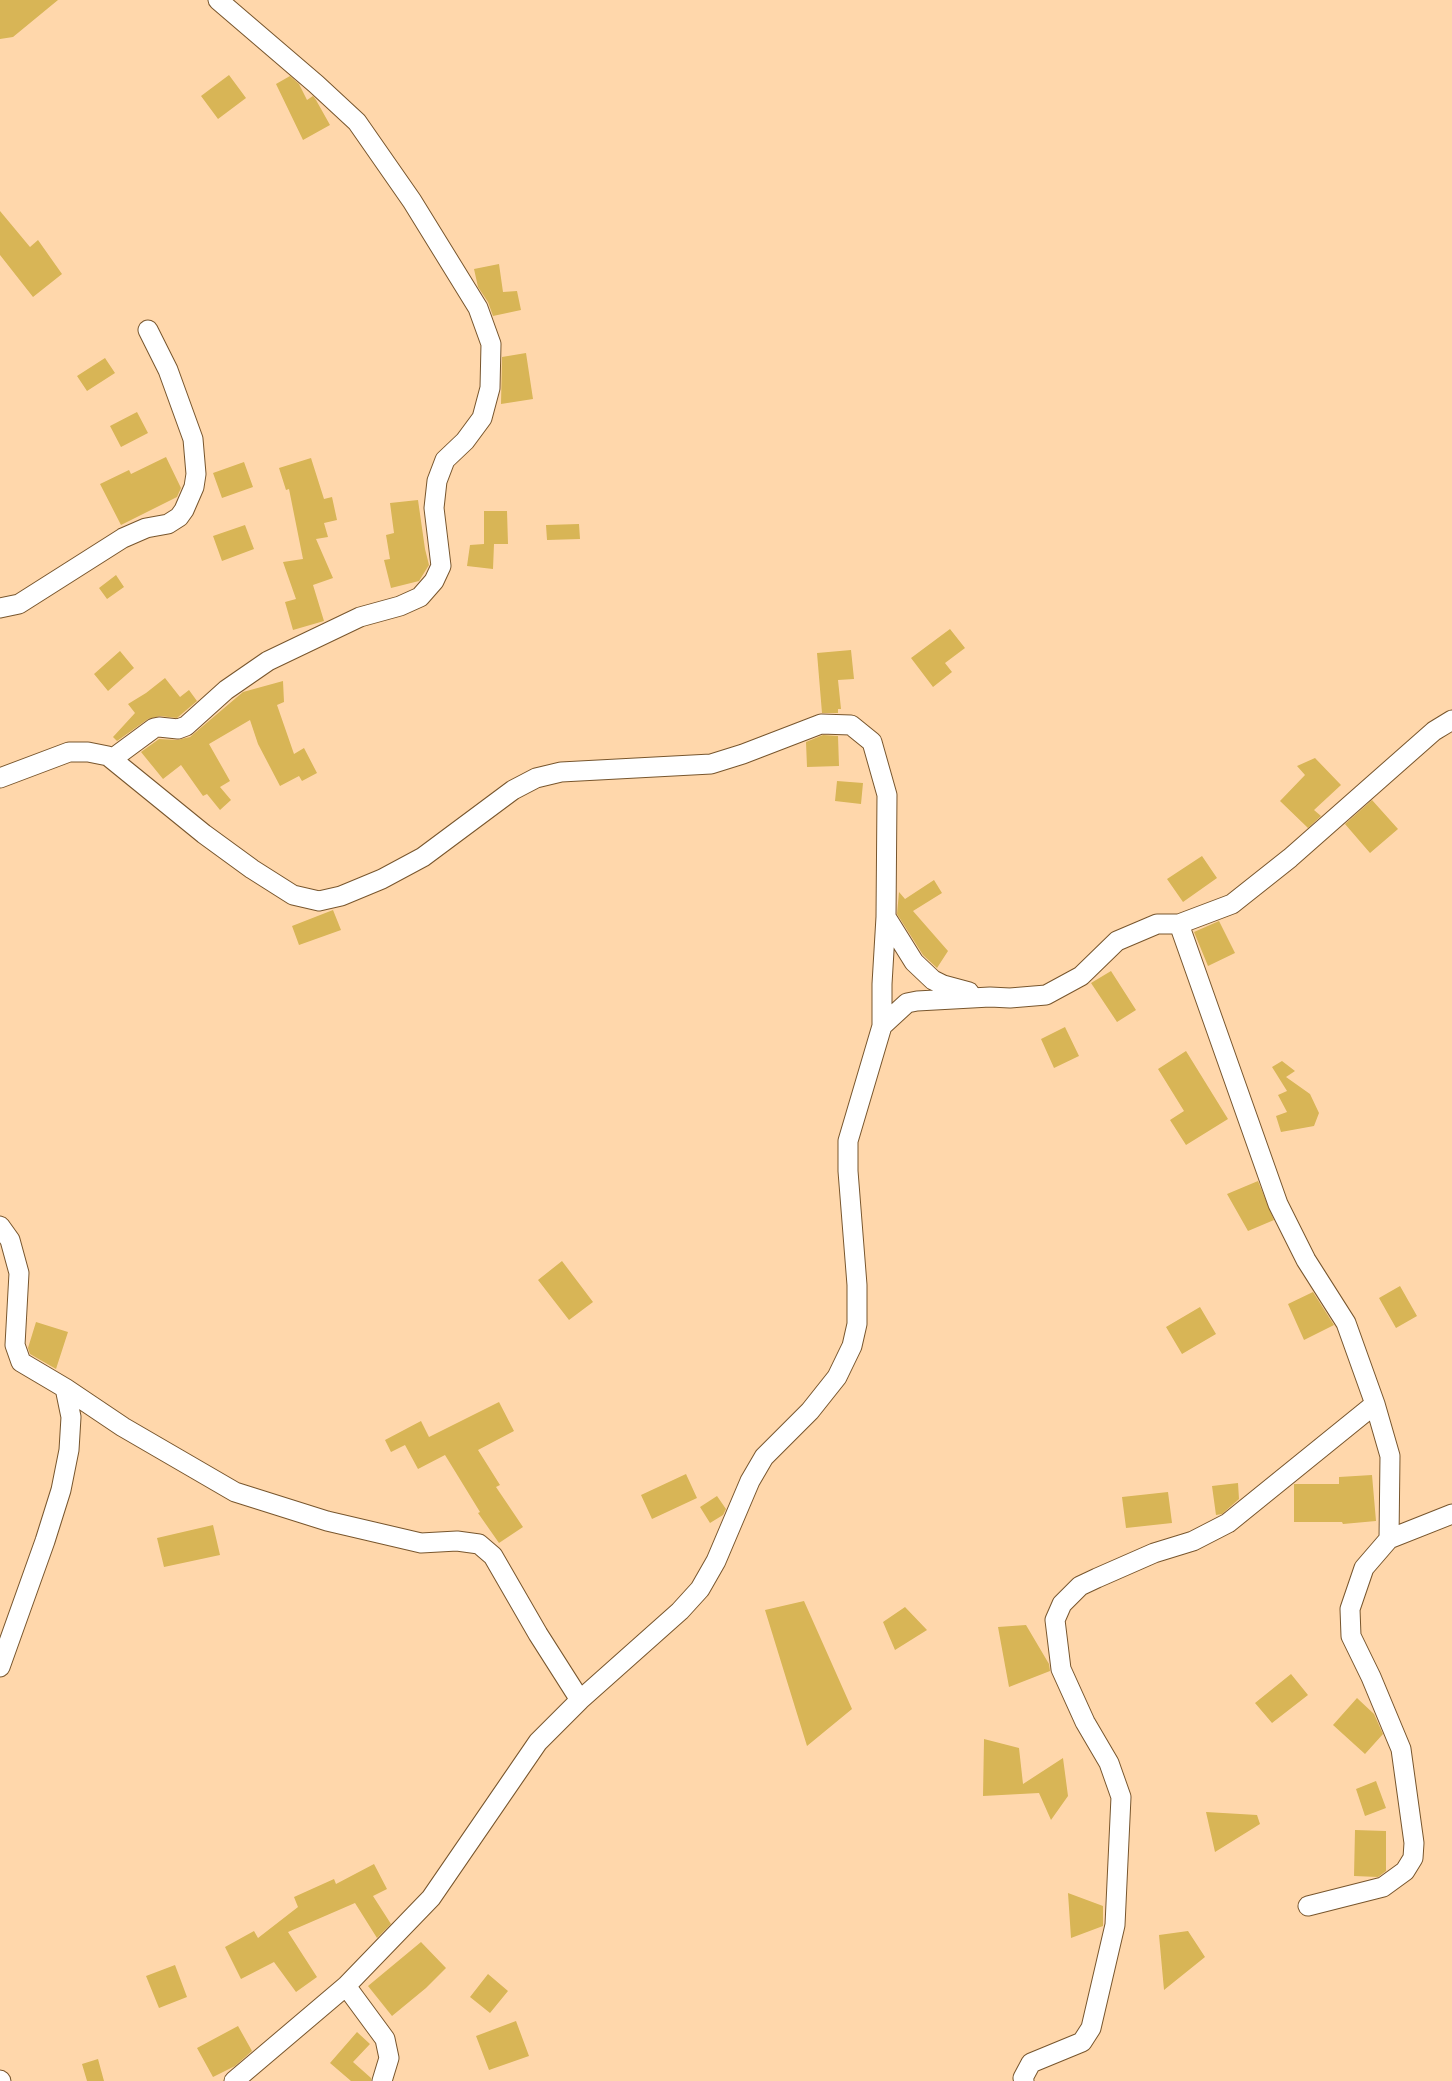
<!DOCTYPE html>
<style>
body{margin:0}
canvas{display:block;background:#ffd7ab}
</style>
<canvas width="1452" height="2081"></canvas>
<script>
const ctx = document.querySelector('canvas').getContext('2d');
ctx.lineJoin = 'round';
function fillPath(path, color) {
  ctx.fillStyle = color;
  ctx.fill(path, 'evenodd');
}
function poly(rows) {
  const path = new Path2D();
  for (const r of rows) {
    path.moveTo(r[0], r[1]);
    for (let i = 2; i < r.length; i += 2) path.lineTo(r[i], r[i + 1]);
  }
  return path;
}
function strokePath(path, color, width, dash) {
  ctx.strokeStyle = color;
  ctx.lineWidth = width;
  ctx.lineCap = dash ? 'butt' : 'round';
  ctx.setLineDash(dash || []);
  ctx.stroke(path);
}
fillPath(poly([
 [0,0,58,0,13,37,0,39],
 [229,75,246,98,218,119,201,96],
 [290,76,299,84,307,100,313,96,316,100,330,125,303,140,276,84],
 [0,211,30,247,38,240,62,274,33,297,0,255],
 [499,264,503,292,517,291,521,310,493,316,488,302,478,287,474,269],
 [526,353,533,399,501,404,502,357],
 [105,358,115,373,87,391,77,376],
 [137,412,148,433,121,447,110,426],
 [166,457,181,488,177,497,121,525,100,484,129,470,131,474],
 [311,458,324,499,332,497,337,520,324,523,328,537,316,539,333,578,313,585,324,621,293,630,285,602,296,599,283,562,303,559,289,489,286,490,279,468],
 [244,462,253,487,222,498,213,473],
 [418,500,425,549,429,565,419,581,391,588,384,560,390,559,386,535,394,533,390,503],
 [484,511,507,511,508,544,494,544,493,569,467,566,470,545,484,544],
 [579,524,580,539,547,540,546,525],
 [245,525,254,549,222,561,213,536],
 [116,575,124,587,107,599,99,588],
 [950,629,965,648,945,663,952,672,933,687,911,658],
 [851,650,854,679,838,680,841,709,838,709,838,713,822,713,817,653],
 [120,651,134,668,108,691,94,674],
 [165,678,180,697,189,690,197,701,177,718,160,716,148,719,117,741,113,737,135,713,128,704,146,693],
 [283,681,284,702,277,705,294,754,304,748,317,773,302,781,299,776,280,786,258,744,250,720,209,744,230,781,220,787,231,800,220,810,207,794,203,796,181,765,163,779,141,752,159,739,177,740,190,737,243,692],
 [823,735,838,736,839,766,807,767,806,742],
 [1315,758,1341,785,1314,810,1321,816,1308,828,1280,801,1305,775,1297,766],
 [837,781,863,783,861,804,835,801],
 [1372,800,1398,829,1370,853,1345,824],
 [1202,856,1217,878,1183,902,1167,879],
 [934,880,942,893,913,911,948,951,937,968,923,955,897,914,899,892,905,899],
 [333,910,341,930,299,945,292,926],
 [1219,921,1235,953,1208,966,1194,932],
 [1111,971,1136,1010,1117,1022,1091,983],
 [1065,1027,1079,1056,1054,1068,1041,1039],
 [1186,1051,1228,1119,1186,1145,1170,1120,1184,1111,1158,1069],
 [1282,1061,1295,1071,1286,1077,1310,1094,1319,1113,1314,1126,1281,1132,1276,1116,1287,1112,1278,1095,1287,1091,1272,1067],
 [1258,1181,1274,1220,1248,1231,1227,1194],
 [562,1261,593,1302,569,1320,538,1280],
 [1400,1286,1417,1316,1396,1328,1379,1298],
 [1313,1292,1334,1325,1304,1340,1288,1304],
 [1200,1307,1216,1334,1182,1354,1166,1327],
 [36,1322,68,1332,56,1369,30,1354,28,1348],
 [499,1402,514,1431,478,1450,500,1485,496,1487,523,1527,499,1543,478,1513,480,1512,445,1455,418,1469,405,1445,391,1452,385,1440,421,1421,429,1437],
 [686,1474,697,1498,652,1519,641,1495],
 [1372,1475,1376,1521,1343,1524,1342,1522,1294,1522,1294,1484,1339,1484,1339,1477],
 [1238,1483,1239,1499,1222,1514,1216,1515,1212,1486],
 [1168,1492,1172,1523,1126,1528,1122,1497],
 [717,1496,726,1509,723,1515,710,1523,700,1507],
 [213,1525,220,1555,164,1567,157,1538],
 [804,1601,852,1709,807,1746,765,1610],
 [905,1607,927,1630,895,1650,883,1622],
 [1026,1625,1049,1664,1050,1671,1009,1687,998,1627],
 [1291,1674,1308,1695,1272,1723,1255,1703],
 [1357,1698,1374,1714,1383,1734,1365,1754,1333,1725],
 [984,1739,1019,1748,1023,1784,1063,1758,1068,1796,1051,1820,1039,1793,983,1796],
 [1376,1781,1386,1808,1365,1816,1356,1789],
 [1206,1812,1257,1815,1260,1824,1215,1852],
 [1355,1830,1386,1831,1386,1871,1378,1877,1354,1876],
 [374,1864,387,1889,373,1896,391,1924,377,1938,355,1903,288,1932,317,1977,296,1992,274,1962,241,1979,225,1947,254,1931,258,1938,298,1907,294,1897,334,1879,336,1884],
 [1068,1893,1103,1906,1103,1926,1071,1938],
 [1188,1931,1205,1957,1164,1990,1159,1935],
 [421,1942,446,1968,426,1988,392,2016,368,1986],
 [175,1965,187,1997,159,2008,146,1976],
 [488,1974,508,1991,490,2013,470,1997],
 [516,2021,529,2056,489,2070,476,2036],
 [238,2026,252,2051,235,2066,213,2077,197,2048],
 [357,2032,370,2044,353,2062,371,2078,371,2081,351,2081,330,2063],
 [98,2059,104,2081,87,2081,82,2064]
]), '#d8b556');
const minor = poly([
 [0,608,19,604,123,538,146,528,168,524,179,517,184,510,194,487,196,474,193,439,168,370,148,330],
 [112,759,154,728,159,727,178,729,186,726,226,690,268,661,360,617,400,606,420,597,434,581,441,566,434,508,437,481,445,460,465,441,482,418,490,388,491,344,478,308,412,201,357,122,316,84,218,0],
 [0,778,69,752,88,752,108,756,204,834,252,869,293,895,319,901,341,896,382,879,423,857,513,790,536,778,561,772,711,764,743,754,821,724,851,725,872,742,887,795,886,917,882,984,882,1026,848,1141,848,1171,857,1285,857,1324,852,1346,837,1377,810,1411,764,1457,750,1481,716,1561,700,1589,680,1611,580,1700,538,1742,431,1898,346,1986,234,2081],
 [886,917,914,962,933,980,943,985,969,992],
 [1179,924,1278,1204,1306,1260,1346,1323,1375,1404,1390,1456,1389,1539,1364,1568,1350,1609,1351,1636,1371,1677,1401,1749,1414,1843,1413,1858,1405,1871,1383,1887,1308,1906],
 [882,1026,907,1003,917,1001,990,997,1010,998,1046,995,1081,976,1117,941,1157,924,1179,924,1232,904,1290,858,1434,731,1452,720],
 [0,1226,10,1240,19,1273,15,1345,21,1362,65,1388,123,1427,235,1492,327,1521,421,1543,457,1541,479,1544,493,1556,538,1634,580,1700],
 [1389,1539,1452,1514],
 [0,1667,45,1541,61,1490,69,1450,71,1417,65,1388],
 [346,1986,385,2039,389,2058,382,2081],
 [0,2080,1,2081],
 [1024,2081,1023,2078,1031,2063,1082,2042,1091,2028,1115,1925,1121,1797,1109,1763,1085,1722,1061,1669,1055,1620,1062,1604,1080,1586,1097,1578,1154,1553,1193,1541,1228,1523,1375,1404]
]);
strokePath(minor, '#78562d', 21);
strokePath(minor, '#fff', 19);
</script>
